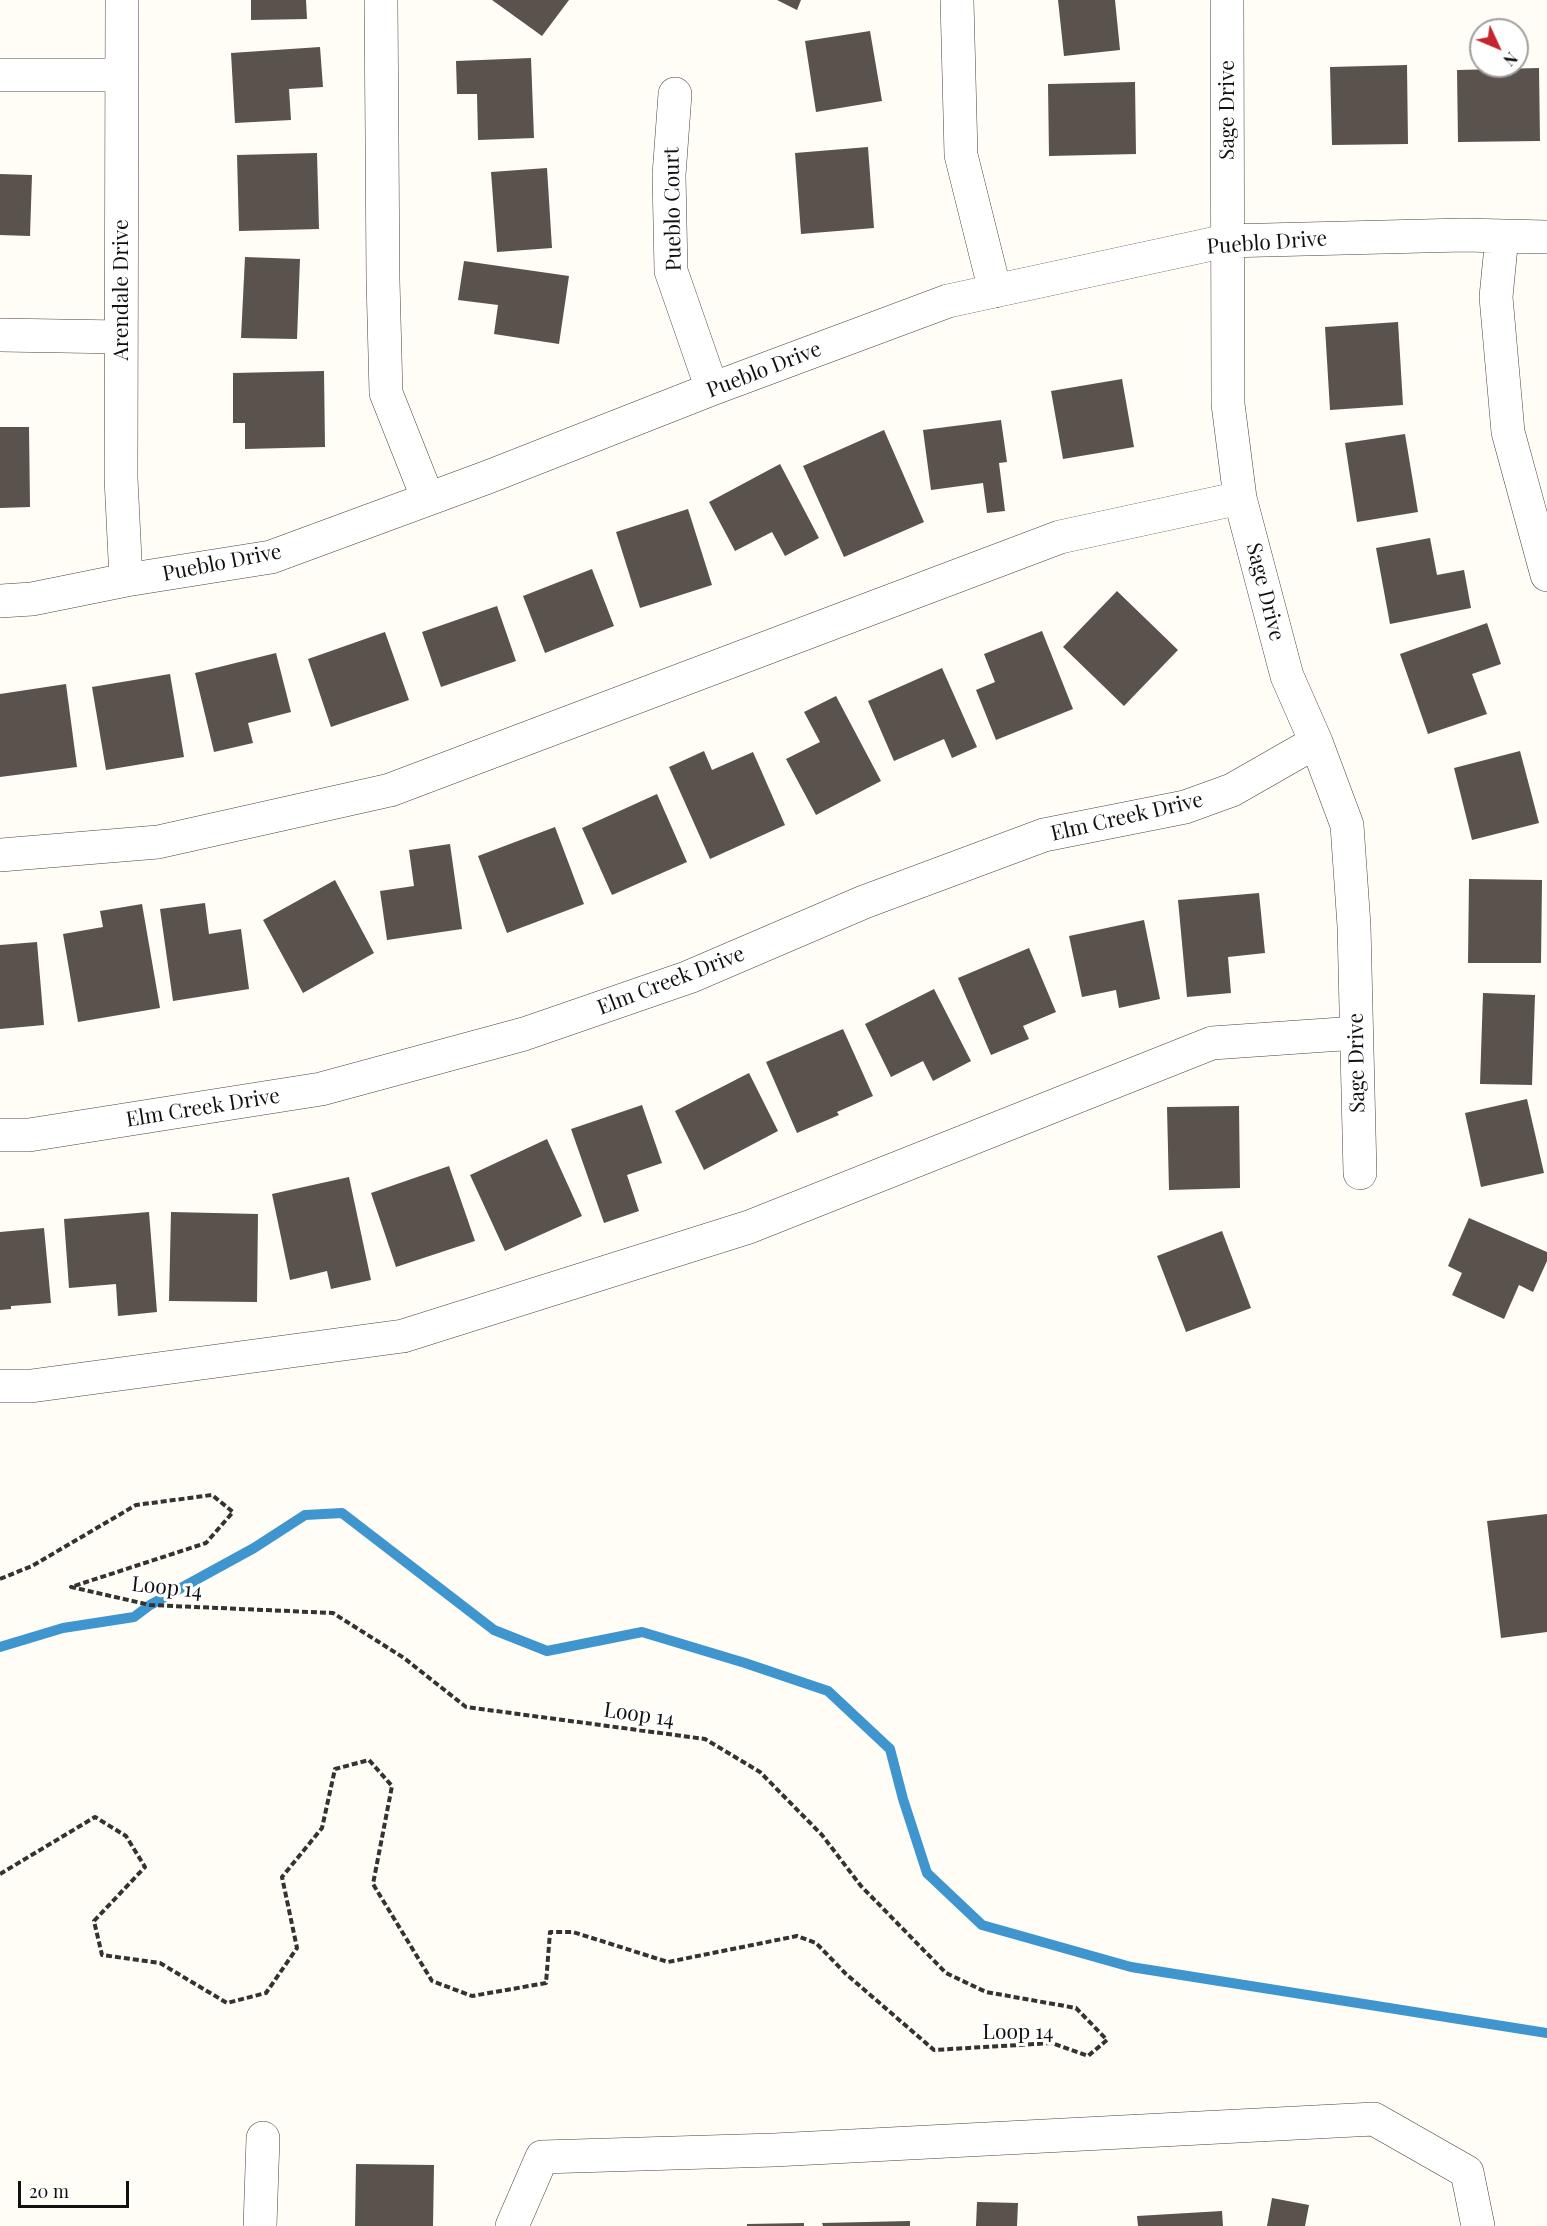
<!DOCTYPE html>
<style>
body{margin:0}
#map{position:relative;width:1547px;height:2226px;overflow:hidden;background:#fffdf5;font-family:"Playfair Display",serif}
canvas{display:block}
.north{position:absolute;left:1469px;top:18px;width:60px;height:60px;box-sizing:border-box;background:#fff;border:2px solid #a0a0a0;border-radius:50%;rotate:134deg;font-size:16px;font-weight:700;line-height:24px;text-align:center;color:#111}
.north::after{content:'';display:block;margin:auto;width:21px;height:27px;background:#c4262e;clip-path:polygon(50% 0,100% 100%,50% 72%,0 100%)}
.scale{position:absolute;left:18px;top:2181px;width:111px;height:27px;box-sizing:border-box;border:3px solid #111;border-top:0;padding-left:8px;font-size:18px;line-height:21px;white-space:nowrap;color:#111;-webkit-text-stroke:4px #fff;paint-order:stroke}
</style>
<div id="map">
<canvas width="1547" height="2226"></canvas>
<div class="north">N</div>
<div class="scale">20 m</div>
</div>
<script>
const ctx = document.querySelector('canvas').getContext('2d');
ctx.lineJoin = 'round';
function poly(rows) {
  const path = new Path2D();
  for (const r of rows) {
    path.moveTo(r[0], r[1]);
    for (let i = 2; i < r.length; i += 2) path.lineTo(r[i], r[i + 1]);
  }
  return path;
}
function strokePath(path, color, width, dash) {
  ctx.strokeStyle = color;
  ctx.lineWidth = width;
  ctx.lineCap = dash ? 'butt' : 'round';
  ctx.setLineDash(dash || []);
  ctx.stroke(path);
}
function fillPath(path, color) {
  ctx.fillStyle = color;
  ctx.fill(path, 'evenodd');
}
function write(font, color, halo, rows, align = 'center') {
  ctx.font = font + ' "Playfair Display",serif';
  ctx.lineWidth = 6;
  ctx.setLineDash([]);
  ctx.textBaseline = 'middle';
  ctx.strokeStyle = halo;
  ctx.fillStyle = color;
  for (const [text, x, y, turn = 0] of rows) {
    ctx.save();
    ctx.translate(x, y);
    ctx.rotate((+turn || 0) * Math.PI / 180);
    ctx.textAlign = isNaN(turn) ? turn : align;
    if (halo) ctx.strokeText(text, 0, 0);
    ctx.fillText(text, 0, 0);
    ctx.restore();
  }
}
strokePath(poly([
 [0,1647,63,1628,134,1617,150,1605,254,1548,305,1515,342,1513,494,1630,547,1651,642,1632,745,1663,828,1691,890,1749,903,1799,927,1873,982,1925,1131,1967,1547,2033]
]), '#3f96cf', 10);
fillPath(poly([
 [251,0,306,0,307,19,251,20],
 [492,0,569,0,542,36],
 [777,0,801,0,797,10],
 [1058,0,1115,0,1120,50,1064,56],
 [870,31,882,101,816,112,805,41],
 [320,47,323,87,289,89,291,120,235,123,231,53],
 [531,58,534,138,478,140,477,94,457,94,456,61],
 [1407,65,1408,144,1332,145,1330,67],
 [1539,68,1540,141,1458,142,1457,70],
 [1135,82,1136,154,1049,156,1048,84],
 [868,147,874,228,801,234,795,153],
 [317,153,319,229,239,231,237,155],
 [547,168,552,248,497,252,491,172],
 [0,174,32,175,30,236,0,235],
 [245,257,300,259,297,339,241,338],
 [464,261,569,276,559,344,494,334,498,305,458,300],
 [1398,322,1403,405,1330,410,1325,327],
 [324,371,325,447,245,449,245,423,233,423,233,373],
 [1122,379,1134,447,1063,459,1051,391],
 [1001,420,1007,462,999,463,1005,511,987,513,983,483,931,490,923,430],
 [0,427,29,427,30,507,0,508],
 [884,430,924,522,844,557,803,466],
 [1405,434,1418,512,1357,522,1345,443],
 [780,464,819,538,785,556,772,532,735,551,709,502],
 [688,509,712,585,640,608,616,532],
 [1430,538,1437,575,1464,570,1471,608,1390,624,1376,548],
 [592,569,614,626,545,653,523,596],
 [1117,591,1178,650,1124,706,1063,647],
 [497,606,516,661,441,687,422,632],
 [1487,623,1501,664,1472,674,1487,714,1428,734,1400,654],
 [1042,631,1073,709,996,740,976,690,995,682,984,654],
 [385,632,409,700,331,727,308,659],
 [276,653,291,712,248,723,253,743,214,752,195,673],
 [942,668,977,747,952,758,944,739,894,761,868,701],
 [170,674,184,757,106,770,92,687],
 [66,684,77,767,0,777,0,694],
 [836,696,881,781,816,815,786,759,820,742,804,712],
 [704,751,712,770,753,752,785,825,710,859,669,767],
 [1520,751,1539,823,1472,840,1454,768],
 [657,794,687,862,612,895,582,828],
 [555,827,584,904,507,933,478,856],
 [450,844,462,929,387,940,380,891,414,886,409,850],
 [1469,879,1542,880,1541,963,1468,963],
 [335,880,374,953,303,993,263,920],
 [1259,893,1265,953,1228,957,1231,993,1187,997,1178,900],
 [205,903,209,934,241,929,249,989,173,1001,160,909],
 [142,904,160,1008,78,1022,63,934,103,927,100,911],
 [1144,920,1160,999,1119,1008,1116,990,1082,997,1069,936],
 [37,942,44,1025,0,1029,0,945],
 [1029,948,1056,1012,1023,1026,1029,1039,991,1055,958,978],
 [934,989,971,1061,933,1081,923,1061,891,1077,865,1024],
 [1483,993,1535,995,1532,1085,1480,1084],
 [843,1029,873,1096,837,1112,839,1115,797,1133,766,1062],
 [749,1073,778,1131,704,1170,675,1111],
 [1527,1099,1544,1173,1481,1187,1465,1113],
 [642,1105,662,1163,627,1175,639,1211,604,1223,571,1129],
 [1239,1106,1240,1188,1169,1190,1167,1107],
 [547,1139,582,1216,505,1251,470,1175],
 [449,1166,475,1241,396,1267,371,1193],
 [349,1177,371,1280,331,1289,327,1271,290,1280,272,1194],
 [149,1212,157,1312,118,1316,116,1284,69,1288,64,1219],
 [171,1212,258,1214,257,1302,169,1301],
 [1469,1218,1547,1252,1547,1261,1533,1292,1519,1285,1504,1319,1452,1295,1462,1273,1448,1266],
 [44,1228,51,1303,11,1306,11,1309,0,1310,0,1232],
 [1222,1231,1251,1308,1186,1332,1157,1256],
 [1547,1514,1547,1632,1501,1638,1487,1521],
 [356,2164,434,2165,433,2226,355,2226],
 [1272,2198,1309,2205,1305,2226,1267,2226],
 [977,2202,1018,2203,1017,2226,976,2226],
 [1222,2211,1223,2226,1138,2226,1137,2216],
 [910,2221,910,2226,823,2226,822,2223],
 [804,2223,804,2226,747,2226,747,2224]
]), '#5a524d');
const minor = poly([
 [122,0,121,478,126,580],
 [381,0,383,280,386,393,428,499],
 [957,0,961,155,995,291],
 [1227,0,1228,404,1240,498,1287,676,1316,742,1347,825,1354,926,1360,1173],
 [0,75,122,75],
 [675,94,669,175,671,271,712,389],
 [1502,236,1496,297,1508,432,1547,575],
 [0,335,121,337],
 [0,601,32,599,126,580,271,557,488,477,712,389,948,301,1226,241,1463,235,1547,237],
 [0,855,158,842,390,790,1060,537,1240,498],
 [0,1135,29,1135,321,1089,524,1034,689,977,864,902,1044,835,1185,807,1232,790,1316,742],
 [0,1386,31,1386,403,1336,749,1227,1212,1043,1356,1033],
 [260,2226,263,2138],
 [512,2226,542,2157,774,2150,1374,2119,1467,2172,1478,2226]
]);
strokePath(minor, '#444', 34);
strokePath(poly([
 [0,1579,32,1566,136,1505,212,1495,233,1512,206,1543,71,1587,150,1605,333,1613,404,1658,466,1707,705,1739,760,1772,822,1835,861,1886,946,1973,986,1992,1076,2008,1107,2040,1088,2056,1052,2043,934,2050,846,1974,816,1943,797,1936,668,1962,573,1932,550,1932,546,1983,472,1996,432,1981,373,1884,392,1786,369,1760,335,1769,322,1828,282,1877,297,1948,266,1993,227,2003,160,1963,102,1955,94,1921,145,1867,126,1836,95,1817,0,1874]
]), '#333', 4, [6, 3]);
strokePath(minor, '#fff', 33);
write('21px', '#111', '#fff', [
 ["Sage Drive",1227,110,-90],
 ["Pueblo Court",673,209,-91],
 ["Pueblo Drive",1267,243,-4],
 ["Arendale Drive",121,290,-90],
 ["Pueblo Drive",764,370,-21],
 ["Pueblo Drive",222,563,-11],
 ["Sage Drive",1265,592,76],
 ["Elm Creek Drive",1127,817,-13],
 ["Elm Creek Drive",671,981,-21],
 ["Sage Drive",1357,1063,-91],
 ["Elm Creek Drive",203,1108,-9],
 ["Loop 14",167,1588,6],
 ["Loop 14",639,1715,8],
 ["Loop 14",1018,2032]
]);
</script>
